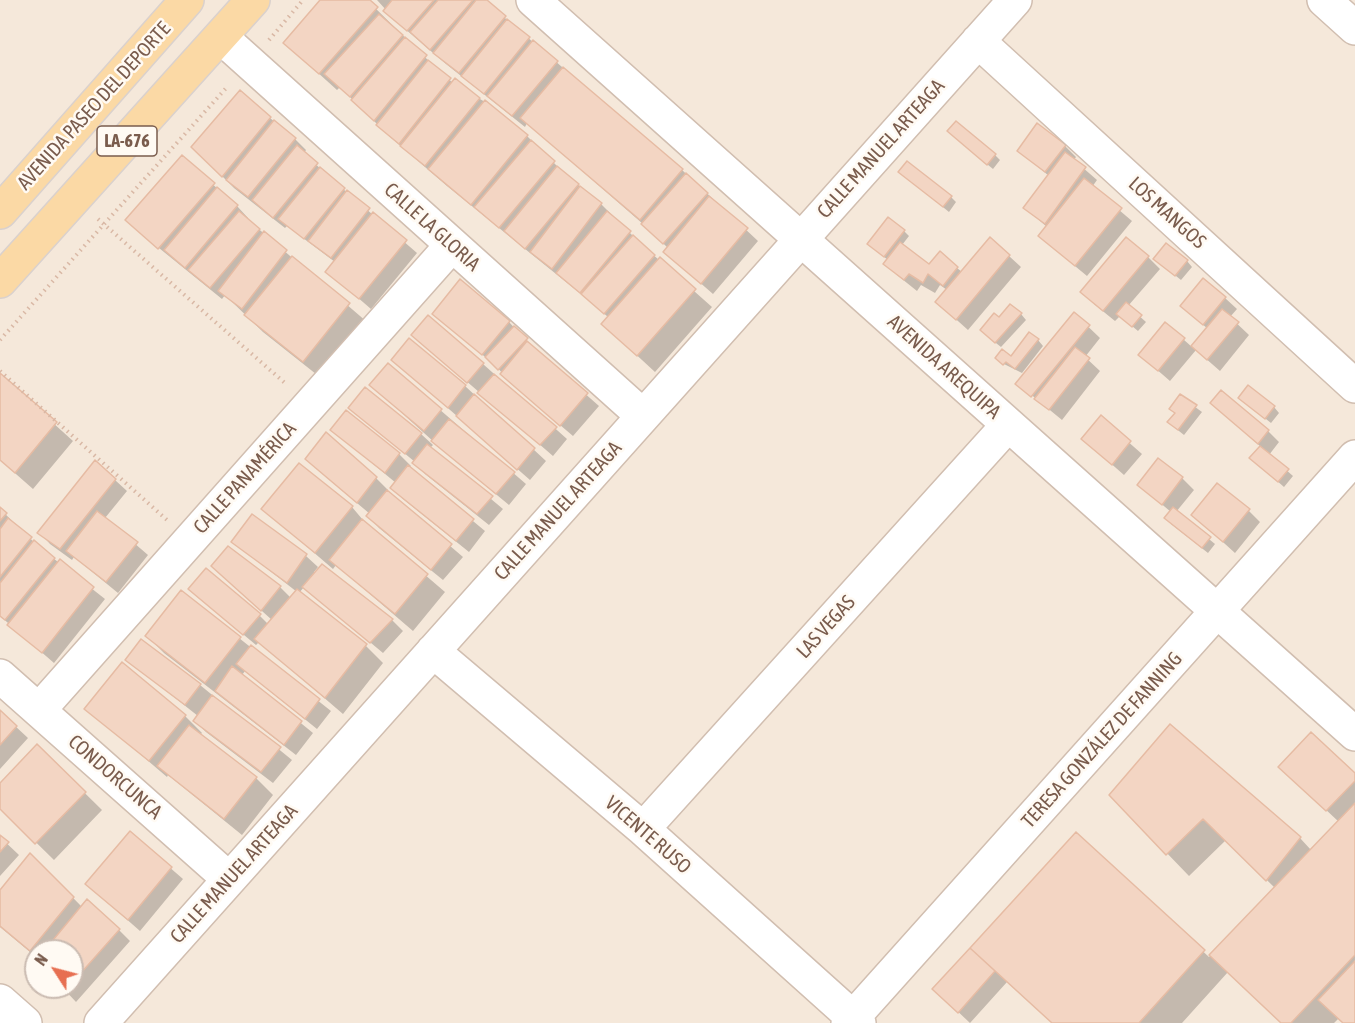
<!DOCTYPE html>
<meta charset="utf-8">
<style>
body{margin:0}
#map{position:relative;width:1355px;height:1023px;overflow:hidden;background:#fdf6ec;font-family:"Asap Condensed",sans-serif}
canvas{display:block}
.north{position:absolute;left:24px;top:939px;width:60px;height:60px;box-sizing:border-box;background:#fffaf3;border:2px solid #cabbb1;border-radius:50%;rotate:306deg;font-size:16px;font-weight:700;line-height:24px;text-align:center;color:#7a5c4d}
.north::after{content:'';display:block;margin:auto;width:21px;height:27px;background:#e76f51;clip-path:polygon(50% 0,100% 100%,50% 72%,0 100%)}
</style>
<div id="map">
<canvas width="1355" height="1023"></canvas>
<div class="north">N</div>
</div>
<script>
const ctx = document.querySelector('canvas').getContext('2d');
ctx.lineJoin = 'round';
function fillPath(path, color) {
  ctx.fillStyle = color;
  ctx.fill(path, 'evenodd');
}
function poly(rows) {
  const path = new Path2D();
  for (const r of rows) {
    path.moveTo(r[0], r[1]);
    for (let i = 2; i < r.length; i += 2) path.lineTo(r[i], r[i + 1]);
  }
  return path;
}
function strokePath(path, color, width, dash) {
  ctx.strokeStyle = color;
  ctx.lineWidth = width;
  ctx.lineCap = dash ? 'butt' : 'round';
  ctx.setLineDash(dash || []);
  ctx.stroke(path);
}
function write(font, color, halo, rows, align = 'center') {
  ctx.font = font + ' "Asap Condensed",sans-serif';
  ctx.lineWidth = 5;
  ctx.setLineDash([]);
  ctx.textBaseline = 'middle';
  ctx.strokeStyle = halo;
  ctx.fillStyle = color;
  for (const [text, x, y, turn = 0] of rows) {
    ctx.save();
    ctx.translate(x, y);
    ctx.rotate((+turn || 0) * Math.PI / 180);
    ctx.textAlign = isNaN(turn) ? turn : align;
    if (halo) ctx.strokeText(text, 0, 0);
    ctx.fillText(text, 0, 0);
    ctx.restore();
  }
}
fillPath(poly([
 [0,0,1355,0,1355,1023,0,1023],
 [36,951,72,951,72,987,36,987]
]), '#f5e8da');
fillPath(poly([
 [322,0,367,0,437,69,453,83,485,102,527,136,565,174,601,204,641,244,712,307,655,372,603,324,608,317,592,303,447,186,389,136,340,87,337,90,285,43],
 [377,0,484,0,682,170,758,241,713,294,665,252,668,248,643,224,527,123,525,127,446,64,397,22],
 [270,118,295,139,306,150,304,153,328,176,417,253,371,309,327,271,335,262,287,226,285,228,234,188,193,147],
 [954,137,995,155,1000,160,993,169],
 [1065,146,1076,157,1074,160,1097,180,1092,187,1132,221,1087,276,1052,247,1047,227,1025,208,1049,176,1019,151],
 [182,157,237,206,248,218,247,219,367,322,321,378,263,332,225,295,222,299,138,231],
 [906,177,951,197,956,202,949,212],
 [904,231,909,236,902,245,929,266,957,268,962,272,1009,256,1021,267,968,330,949,313,947,290,940,285,935,293,921,285,917,291,897,275,885,263,888,260,874,249],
 [1148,257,1160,269,1128,306,1146,322,1138,331,1120,316,1115,321,1094,304],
 [1187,261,1192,267,1181,280,1161,264],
 [1225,298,1237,309,1230,317,1249,335,1220,371,1196,350,1170,381,1140,355,1166,324,1192,347,1208,329,1194,317],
 [1021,314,1026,320,1001,347,987,336,1000,319],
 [1075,314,1100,338,1085,357,1100,371,1062,420,1017,383],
 [509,322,531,346,599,406,573,436,513,385,495,365,446,325],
 [413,335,483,364,567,439,553,456],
 [409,340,465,386,546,461,530,480,393,360],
 [1038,340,1043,346,1022,373,1002,363],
 [388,365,526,484,509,505,445,452,371,385],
 [0,375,73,441,33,489,0,460],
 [1180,396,1202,412,1184,435,1174,427],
 [1212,403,1268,431,1279,442,1269,455,1293,476,1284,487,1251,458,1261,447],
 [1246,403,1274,407,1279,413,1271,423],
 [350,408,421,434,433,445,430,448,503,509,489,525,425,474,415,462],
 [346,412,399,454,411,466,409,468,485,531,469,552,403,499,392,488,396,483,332,430],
 [1101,418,1142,454,1124,475,1083,439],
 [319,471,376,478,388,490,386,491,463,557,443,580,379,528,368,516,370,514],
 [1182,478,1194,490,1176,512,1215,544,1208,553,1171,524,1171,512,1139,485],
 [115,480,127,491,105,518,148,555,118,593,74,557,72,560,50,544,39,532],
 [352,507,368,526,445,592,413,631,336,565,333,569,263,509],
 [0,509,39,547,105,599,54,663,0,616],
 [1249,511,1260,522,1235,553,1193,515],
 [253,516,306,556,318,567,314,572,316,574,392,620,403,631,383,653,304,587,299,593,366,646,383,663,343,714,259,642,256,645,202,600,260,616,268,624,272,620,224,577,280,587,291,598,297,592,233,542],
 [181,592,331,711,317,729,245,671,242,675,313,733,296,755,164,653,147,636],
 [127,660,200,685,292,760,273,783,206,732,195,721,198,716],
 [86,708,185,716,202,733,200,735,256,778,273,795,242,835,168,775,167,777],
 [0,712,28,738,0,769],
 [37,746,102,810,54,860,0,807,0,785],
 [1355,775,1355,1023,1343,1023,1339,1018,1334,1023,1282,1023,1228,972,1182,1023,1052,1023,1007,982,970,1023,934,989,1076,834,1209,957,1275,888,1226,840,1189,876,1111,795,1300,838,1311,850,1339,822,1292,778],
 [130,833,183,879,140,931,99,895],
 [0,837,19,855,0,876],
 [31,855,82,907,119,930,130,941,76,1002,62,987,72,987,72,951,36,951,36,957,0,927,0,893]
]), '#0003');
const building = poly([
 [320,0,370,0,378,7,319,74,283,43,320,0],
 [392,0,434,0,407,31,383,11,392,0],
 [438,0,473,0,430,50,410,32,438,0],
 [476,0,487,0,506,16,459,73,433,53,476,0],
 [379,14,403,35,350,97,324,74,379,14],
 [507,19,530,37,484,94,461,76,507,19],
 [405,37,427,55,374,121,351,100,405,37],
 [533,40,558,61,512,116,487,96,533,40],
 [428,60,451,78,399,144,376,125,428,60],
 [563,67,683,169,640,220,520,118,563,67],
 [455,78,480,98,425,166,400,146,455,78],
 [240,90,271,117,222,177,191,147,240,90],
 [485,100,528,135,471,205,428,169,485,100],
 [274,120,296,138,248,197,226,180,274,120],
 [956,121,996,154,987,165,947,131,956,121],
 [1037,123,1066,145,1045,172,1017,151,1037,123],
 [531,140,555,161,499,228,474,207,531,140],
 [297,145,318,163,273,218,252,200,297,145],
 [1065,152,1086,167,1045,224,1023,208,1065,152],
 [182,155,215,183,158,249,125,220,182,155],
 [907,161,952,196,943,207,898,172,907,161],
 [557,166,579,184,525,249,504,231,557,166],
 [320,167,345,188,304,239,278,219,320,167],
 [686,173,708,193,663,244,641,224,686,173],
 [1084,178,1122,208,1075,266,1038,236,1084,178],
 [580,186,602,203,552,269,530,252,580,186],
 [217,187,238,205,185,268,164,250,217,187],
 [347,190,370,208,331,258,308,241,347,190],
 [709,196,748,228,701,284,663,252,709,196],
 [239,211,260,229,210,288,188,270,239,211],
 [607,211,631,231,580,293,556,273,607,211],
 [373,212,407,240,359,299,325,272,373,212],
 [888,217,905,230,884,257,867,244,888,217],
 [264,231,287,250,242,309,218,291,264,231],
 [633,235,655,255,604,314,581,294,633,235],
 [990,237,1010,255,956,320,935,302,990,237],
 [1126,237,1149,256,1103,311,1080,292,1126,237],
 [900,242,929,264,940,251,958,267,943,286,928,274,923,283,909,274,904,280,883,264,900,242],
 [1166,243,1188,260,1175,276,1153,259,1166,243],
 [292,256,350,303,303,362,244,315,292,256],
 [660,257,696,289,637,356,601,324,660,257],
 [1203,278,1226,297,1203,325,1180,306,1203,278],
 [460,279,510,321,482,355,432,314,460,279],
 [1126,302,1142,315,1132,327,1116,314,1126,302],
 [1010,304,1022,313,995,343,980,330,994,313,999,317,1010,304],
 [1222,309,1239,322,1207,360,1191,346,1222,309],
 [1074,312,1090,325,1031,397,1015,384,1074,312],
 [428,315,484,363,467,383,411,335,428,315],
 [1165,322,1185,338,1158,371,1138,355,1165,322],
 [514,326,528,338,498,370,485,357,514,326],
 [1029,332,1039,339,1015,369,1006,362,1003,365,995,358,1002,349,1011,356,1029,332],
 [409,338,466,385,448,408,391,360,409,338],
 [527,341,588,393,560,426,500,374,527,341],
 [1075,347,1090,358,1049,410,1034,399,1075,347],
 [388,363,442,409,424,431,369,385,388,363],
 [0,373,57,422,15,473,0,460,0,373],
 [494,374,557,427,540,445,477,393,494,374],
 [1248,385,1275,406,1265,419,1238,398,1248,385],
 [365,387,422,433,405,454,348,408,365,387],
 [1221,390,1269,430,1258,444,1210,403,1221,390],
 [474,394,535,448,517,470,456,416,474,394],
 [1180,394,1197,405,1178,430,1167,422,1175,413,1169,409,1180,394],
 [346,410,400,453,385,473,330,430,346,410],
 [1101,415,1131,441,1112,465,1081,439,1101,415],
 [449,419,515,472,496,494,431,441,449,419],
 [326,432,377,477,357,503,305,459,326,432],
 [427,444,493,496,477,514,412,463,427,444],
 [1260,446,1289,469,1278,482,1249,458,1260,446],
 [1158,458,1183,477,1162,505,1137,485,1158,458],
 [95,460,116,479,60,549,37,533,95,460],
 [299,463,353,506,315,553,261,509,299,463],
 [408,465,474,519,456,541,390,488,408,465],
 [1217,483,1250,509,1223,542,1191,515,1217,483],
 [387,490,452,544,431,570,366,516,387,490],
 [0,507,7,513,0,521,0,507],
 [1173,507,1211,537,1202,548,1164,518,1173,507],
 [97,511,138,542,106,582,66,551,97,511],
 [252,514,307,554,287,583,231,542,252,514],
 [8,518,32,537,0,577,0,529,8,518],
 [362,519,428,574,395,614,329,560,362,519],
 [34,540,55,558,5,620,0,616,0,583,34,540],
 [228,546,281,586,261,611,211,566,228,546],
 [60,559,94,587,42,653,7,625,60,559],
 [322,564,393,619,370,643,302,587,322,564],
 [206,568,261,614,243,635,188,589,206,568],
 [297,589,367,644,325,698,254,639,297,589],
 [181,590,241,637,205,683,145,636,181,590],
 [141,639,201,684,185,705,125,660,141,639],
 [251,645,320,699,305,719,236,664,251,645],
 [122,662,186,715,149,761,84,709,122,662],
 [232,666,302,721,284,745,215,691,232,666],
 [212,695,281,747,261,772,193,721,212,695],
 [0,710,17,726,0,745,0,710],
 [1170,724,1301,837,1266,881,1203,819,1166,855,1109,795,1170,724],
 [189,725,257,777,224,819,157,766,189,725],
 [1311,732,1355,773,1355,781,1326,811,1278,767,1311,732],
 [37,744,86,792,35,844,0,809,0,783,37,744],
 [1355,803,1355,955,1291,1023,1281,1023,1209,955,1355,803],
 [130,831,172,867,128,920,85,884,130,831],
 [1076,832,1205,950,1139,1023,1052,1023,970,948,1076,832],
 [0,835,9,842,0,852,0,835],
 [30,853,74,897,30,951,0,926,0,890,30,853],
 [87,899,120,929,72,983,72,951,44,951,87,899],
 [970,948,995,971,958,1013,932,989,970,948],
 [1355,961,1355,1023,1343,1023,1318,1000,1355,961]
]);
fillPath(building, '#f3d5c3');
strokePath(building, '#e6bba3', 1.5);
const minor = poly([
 [221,37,643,416],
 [978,41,1355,386],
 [433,651,643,829,859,1023],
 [0,676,229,879],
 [39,710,452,245],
 [643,829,1008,425],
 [0,1001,25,1023],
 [101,1023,1015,0],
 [848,1023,1355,457]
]);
const tertiary = poly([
 [533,0,1355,734],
 [1324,0,1355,28]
]);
const primary = poly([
 [0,212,187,0],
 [0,281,253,0]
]);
strokePath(minor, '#d1beb0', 36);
strokePath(tertiary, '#d1beb0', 36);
strokePath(primary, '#dad1cd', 36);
strokePath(poly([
 [269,40,303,0],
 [98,219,286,384],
 [0,340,228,86],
 [0,371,167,520]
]), '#d9b8a5', 4, [1.5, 4.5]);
strokePath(minor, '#fff', 33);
strokePath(tertiary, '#fff', 33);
strokePath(primary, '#fbd9a5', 33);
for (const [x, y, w] of [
 [127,141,60]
]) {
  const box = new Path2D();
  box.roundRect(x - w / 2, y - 15, w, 30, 4.5);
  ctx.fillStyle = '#fffaf3';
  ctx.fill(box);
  strokePath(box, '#7a5c4d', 1.5);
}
write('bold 18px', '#7a5c4d', null, [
 ["LA-676",127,141]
]);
write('20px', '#7a5c4d', '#fffaf3', [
 ["AVENIDA PASEO DEL DEPORTE",94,106,-48],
 ["CALLE MANUEL ARTEAGA",881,149,-48],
 ["LOS MANGOS",1167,213,42],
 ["CALLE LA GLORIA",432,227,42],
 ["AVENIDA AREQUIPA",944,367,42],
 ["CALLE PANAMÉRICA",245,478,-48],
 ["CALLE MANUEL ARTEAGA",558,511,-48],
 ["LAS VEGAS",826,627,-48],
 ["TERESA GONZÁLEZ DE FANNING",1102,740,-48],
 ["CONDORCUNCA",115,777,41],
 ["VICENTE RUSO",648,835,41],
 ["CALLE MANUEL ARTEAGA",234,874,-48]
]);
</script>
